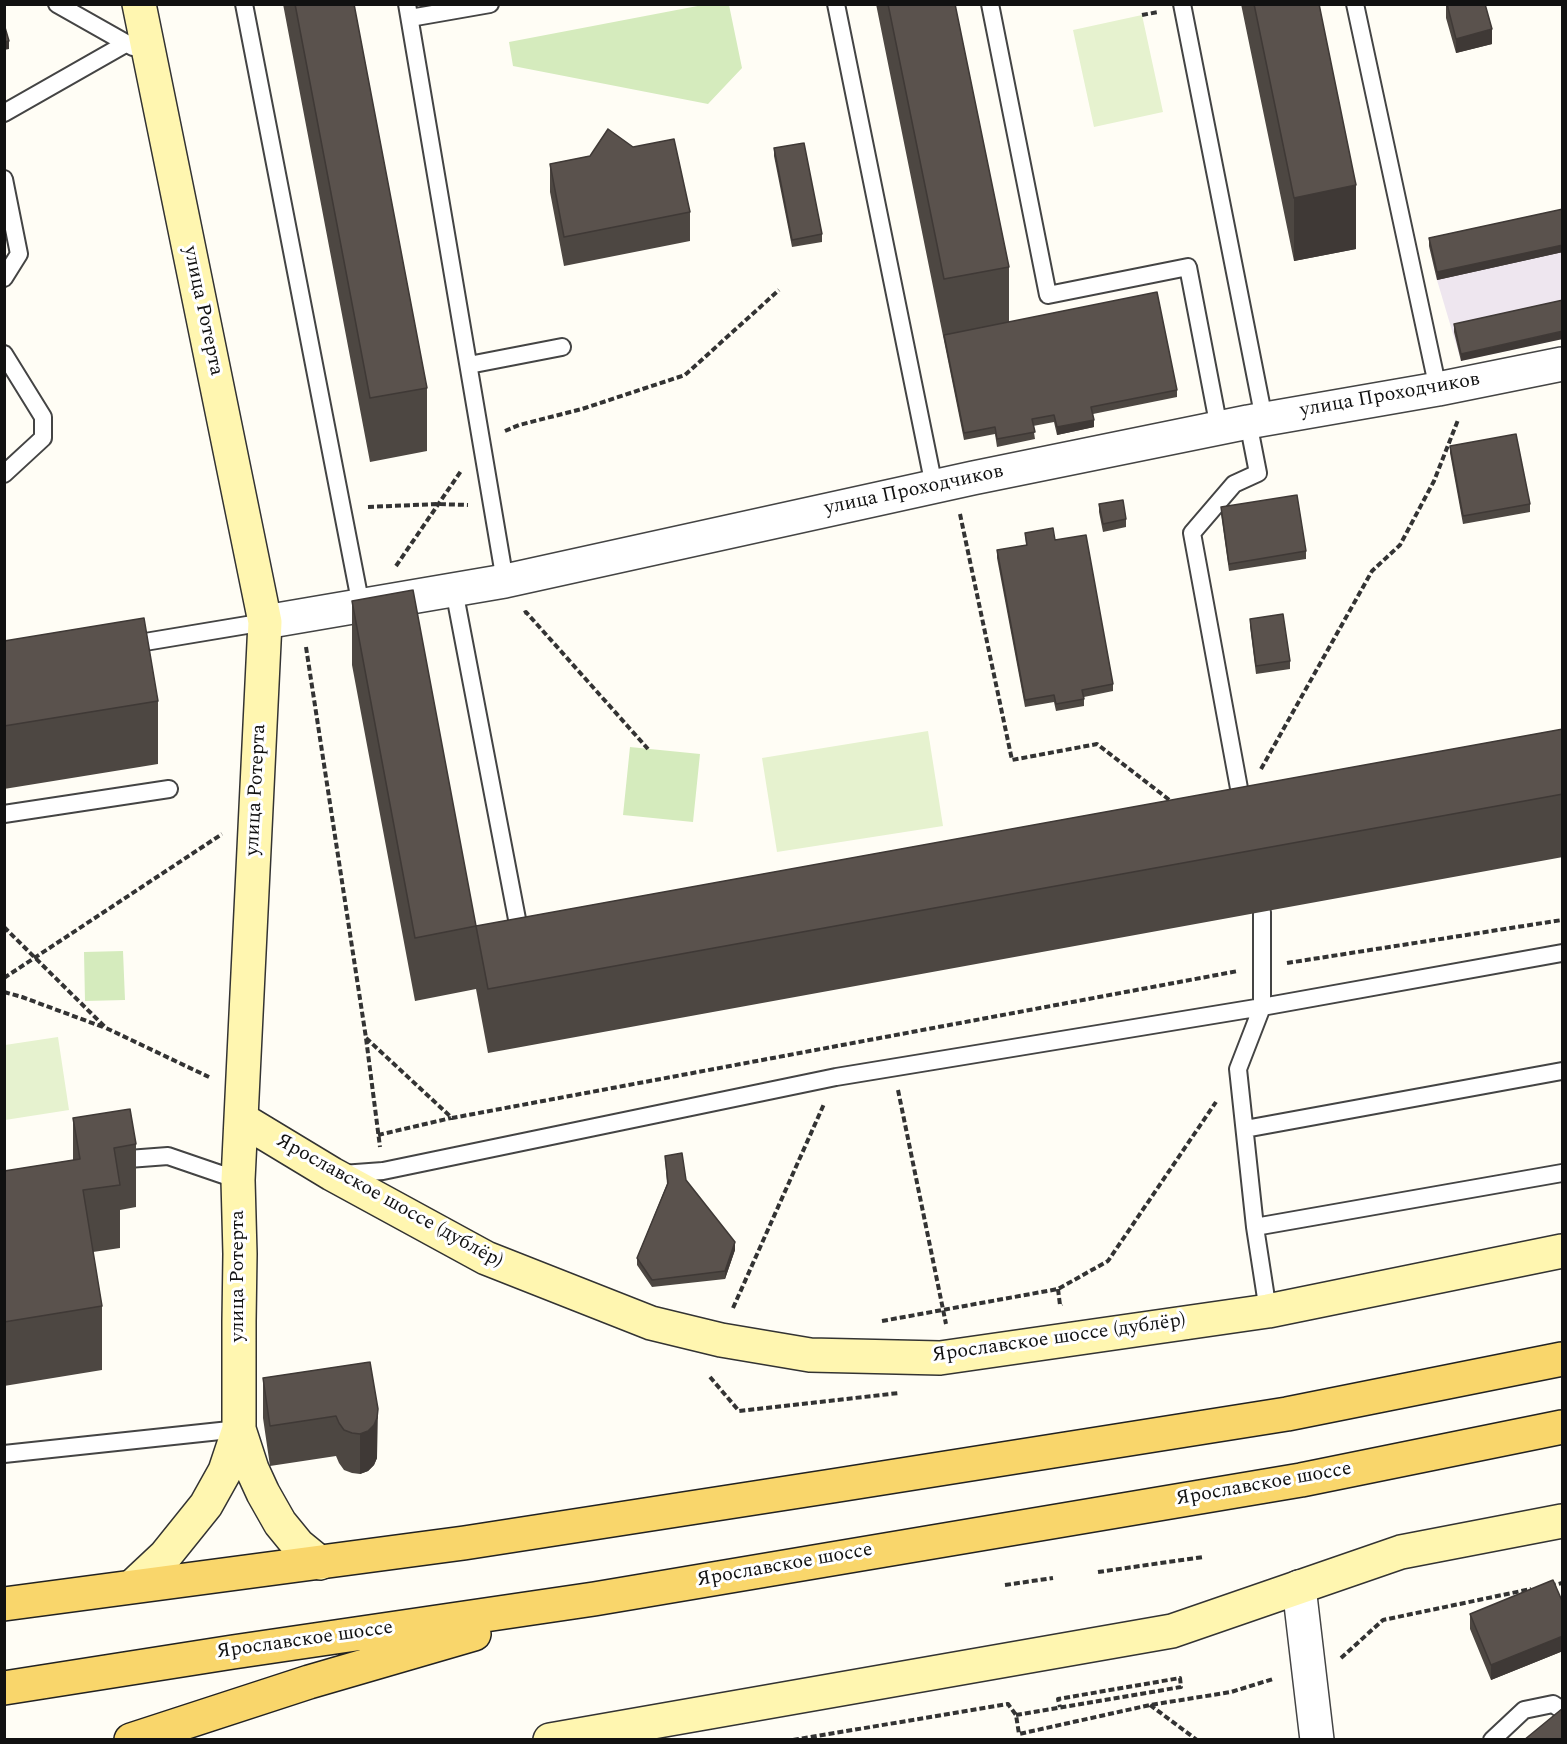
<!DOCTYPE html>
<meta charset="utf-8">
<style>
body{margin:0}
#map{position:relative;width:1567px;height:1744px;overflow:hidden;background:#fffdf5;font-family:Spectral,serif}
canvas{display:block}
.frame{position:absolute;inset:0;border:6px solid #111;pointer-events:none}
</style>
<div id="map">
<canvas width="1567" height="1744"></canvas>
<div class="frame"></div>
</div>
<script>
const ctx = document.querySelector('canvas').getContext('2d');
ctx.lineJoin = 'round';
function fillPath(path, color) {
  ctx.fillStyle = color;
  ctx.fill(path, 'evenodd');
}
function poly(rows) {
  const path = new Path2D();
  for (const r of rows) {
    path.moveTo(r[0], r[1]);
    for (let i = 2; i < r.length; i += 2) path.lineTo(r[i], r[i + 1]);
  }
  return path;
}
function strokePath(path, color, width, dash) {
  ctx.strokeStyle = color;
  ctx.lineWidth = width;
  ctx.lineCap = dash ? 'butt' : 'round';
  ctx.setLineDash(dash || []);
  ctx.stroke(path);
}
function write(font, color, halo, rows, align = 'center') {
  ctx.font = font + ' Spectral,serif';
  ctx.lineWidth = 6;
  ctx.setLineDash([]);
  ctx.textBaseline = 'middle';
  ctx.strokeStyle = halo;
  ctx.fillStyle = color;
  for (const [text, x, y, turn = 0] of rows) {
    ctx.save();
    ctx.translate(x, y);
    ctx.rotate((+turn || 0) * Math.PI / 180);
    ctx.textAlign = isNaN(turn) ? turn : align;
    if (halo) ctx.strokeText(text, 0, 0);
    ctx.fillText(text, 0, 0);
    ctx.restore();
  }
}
fillPath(poly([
 [1562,217,1562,339,1461,361,1437,280,1429,246]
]), '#eee6ef');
fillPath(poly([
 [708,4,729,5,742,68,708,104,513,66,509,42],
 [630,747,700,754,693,822,623,815],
 [123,951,125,1000,85,1001,84,952]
]), '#d5ebbd');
fillPath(poly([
 [1142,15,1163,112,1094,127,1073,30],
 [928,731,943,826,777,852,762,758],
 [58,1037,69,1110,5,1120,5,1045]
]), '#e6f2cf');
const lane = poly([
 [57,4,133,47],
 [244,4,361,606],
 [407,4,505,581],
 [836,4,934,486],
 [990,4,1048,295,1188,267,1219,428],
 [1182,4,1264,419],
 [1355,4,1438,389],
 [410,18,490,4],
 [4,113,127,43],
 [4,179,19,254,4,278],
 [4,354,43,417,43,438,4,474],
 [469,365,562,347],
 [454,590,521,940],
 [127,645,265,622],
 [1243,810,1192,533,1234,484,1258,473,1248,422],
 [4,814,169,789],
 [1262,912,1262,1007,1238,1069,1255,1227,1268,1311],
 [1245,1129,1562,1071],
 [115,1160,168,1156,238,1180],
 [342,1174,383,1171,836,1077,1262,1007,1562,953],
 [1255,1227,1562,1173],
 [4,1454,239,1429],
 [1492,1740,1524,1710,1553,1704,1562,1710]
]);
const street = poly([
 [265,622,505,581,973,478,1248,422,1438,389,1562,364],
 [1299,1587,1317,1740]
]);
const secondary = poly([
 [139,4,265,622,238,1180,240,1254,239,1321,239,1429,252,1469,263,1493,280,1523,298,1545,320,1563],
 [241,1119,332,1174,486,1258,651,1323,721,1340,810,1355,940,1358,1268,1311,1562,1251],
 [133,1586,165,1556,206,1505,225,1471,239,1429],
 [550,1740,1172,1631,1401,1552,1562,1521]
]);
const primary = poly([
 [4,1604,464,1543,832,1486,1287,1414,1562,1359],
 [4,1688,233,1652,594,1599,1301,1480,1562,1427],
 [131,1740,309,1682,474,1634]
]);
strokePath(lane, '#444', 20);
strokePath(street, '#444', 36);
strokePath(secondary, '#333', 36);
strokePath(primary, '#222', 36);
strokePath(poly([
 [1142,15,1158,12],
 [505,431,519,425,582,409,685,375,779,290],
 [368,507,437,504,468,505],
 [960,514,1012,760,1097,744,1172,802],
 [396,566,461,471],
 [524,613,526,612,648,749],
 [306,647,366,1038,380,1147],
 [1261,769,1372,571,1400,545,1434,481,1458,420],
 [4,927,106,1028,209,1077],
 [1287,963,1562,920],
 [4,978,222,834],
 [4,992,22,997,103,1027],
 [366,1038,452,1118,1238,971],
 [898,1090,946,1324],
 [378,1135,451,1118],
 [1058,1289,1060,1305,1062,1304],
 [733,1308,824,1104],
 [882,1321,1058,1289,1108,1261,1216,1102],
 [710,1377,739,1411,899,1393],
 [1098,1572,1203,1557],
 [1005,1585,1053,1578],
 [1550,1586,1562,1583],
 [1341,1658,1383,1620,1531,1589],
 [1150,1705,1197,1740],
 [1016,1715,1181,1687,1180,1678,1058,1699,1060,1707],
 [793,1740,1008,1704,1016,1715,1019,1734,1150,1705,1231,1692,1273,1679]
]), '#333', 4, [6, 3]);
strokePath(lane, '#fff', 16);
strokePath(street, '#fff', 33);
strokePath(secondary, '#fff6b0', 33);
strokePath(primary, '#f9d66b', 33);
fillPath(poly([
 [283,4,354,4,427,388,427,451,370,462],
 [876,4,955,4,1009,267,1009,322,1177,390,1177,397,1093,414,1094,427,1057,435,1054,422,1033,426,1035,439,997,447,995,434,964,440],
 [1241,4,1319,4,1356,249,1294,261],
 [1446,4,1492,44,1456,53,1446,18],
 [774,148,822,234,822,242,792,247,774,156],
 [590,156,690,212,690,241,564,266,550,192,550,164],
 [1563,209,1563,252,1437,280,1429,246,1429,238],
 [1563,300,1461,361,1454,332,1454,324],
 [1450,446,1530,504,1530,512,1463,524,1450,453],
 [1099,504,1126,519,1126,527,1103,532,1099,512],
 [1221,507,1306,551,1306,559,1229,571,1221,514],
 [1025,533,1055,540,1113,684,1113,691,1084,697,1084,706,1056,711,1054,702,1025,707,997,558,997,550,1026,545],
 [352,601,476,926,1563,729,1563,857,488,1053,476,989,415,1001,352,665],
 [1250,619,1290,661,1290,669,1256,674,1250,626],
 [4,641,158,701,158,764,4,789],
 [73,1118,136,1144,136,1207,120,1210,120,1248,93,1252,102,1306,102,1370,4,1386,4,1171,73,1160],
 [665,1156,686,1180,735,1250,725,1279,652,1287,637,1265,637,1258,667,1184],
 [370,1362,377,1458,374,1465,368,1471,360,1474,352,1473,344,1470,339,1463,336,1456,270,1466,263,1418,263,1378],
 [1563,1603,1563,1651,1491,1680,1470,1629,1470,1614]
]), '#4d4742');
fillPath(poly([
 [1492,29,1492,44,1456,53,1456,39],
 [9,41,9,49,4,50,4,42],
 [1356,185,1356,249,1294,261,1294,198],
 [1563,245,1563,252,1437,280,1437,272],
 [1563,331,1563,339,1461,361,1461,354],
 [1094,420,1094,427,1057,435,1057,427],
 [735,1242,735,1250,725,1279,725,1271],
 [378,1409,377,1458,374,1465,368,1471,360,1474,360,1434],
 [1563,1636,1563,1651,1491,1680,1491,1665]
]), '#3f3936');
const building = poly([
 [295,4,354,4,427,388,370,398,295,4],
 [888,4,955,4,1009,267,944,279,888,4],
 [1254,4,1319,4,1356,185,1294,198,1254,4],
 [1447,4,1485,4,1492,29,1456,39,1447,4],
 [4,24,9,41,4,42,4,24],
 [608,129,633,147,674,139,690,212,564,237,550,164,590,156,608,129],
 [804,143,822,234,792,240,774,148,804,143],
 [1563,209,1563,245,1437,272,1429,238,1563,209],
 [1157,292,1177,390,1091,407,1094,420,1057,427,1054,415,1032,419,1035,432,997,439,995,427,964,433,944,335,1157,292],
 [1563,300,1563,331,1461,354,1454,324,1563,300],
 [1516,434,1530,504,1463,516,1450,446,1516,434],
 [1297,495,1306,551,1229,564,1221,507,1297,495],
 [1123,500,1126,519,1103,524,1099,504,1123,500],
 [1053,528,1055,540,1086,535,1113,684,1082,690,1084,699,1056,704,1054,695,1025,700,997,550,1027,545,1025,533,1053,528],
 [413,590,476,926,415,938,352,601,413,590],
 [1283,614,1290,661,1256,666,1250,619,1283,614],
 [144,618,158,701,4,726,4,641,144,618],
 [1563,729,1563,794,488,989,476,926,1563,729],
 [130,1109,136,1144,114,1148,120,1185,83,1190,102,1306,4,1322,4,1171,80,1159,73,1118,130,1109],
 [682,1153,686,1180,735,1242,725,1271,652,1280,637,1258,668,1183,665,1156,682,1153],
 [370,1362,378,1409,377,1418,374,1425,368,1431,360,1434,352,1433,344,1430,339,1423,336,1416,270,1426,263,1378,370,1362],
 [1553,1580,1563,1603,1563,1636,1491,1665,1470,1614,1553,1580],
 [1563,1708,1563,1740,1524,1740,1563,1708]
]);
fillPath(building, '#5a524d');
strokePath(building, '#3f3936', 1.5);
write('20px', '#111', '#fff', [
 ["улица Ротерта",202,311,78],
 ["улица Проходчиков",1390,396,-10],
 ["улица Проходчиков",914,491,-12],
 ["улица Ротерта",257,790,-87],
 ["Ярославское шоссе (дублёр)",389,1202,29],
 ["улица Ротерта",239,1276,-90],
 ["Ярославское шоссе (дублёр)",1059,1339,-8],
 ["Ярославское шоссе",1264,1485,-10],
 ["Ярославское шоссе",785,1566,-10],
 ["Ярославское шоссе",305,1641,-8]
]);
</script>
